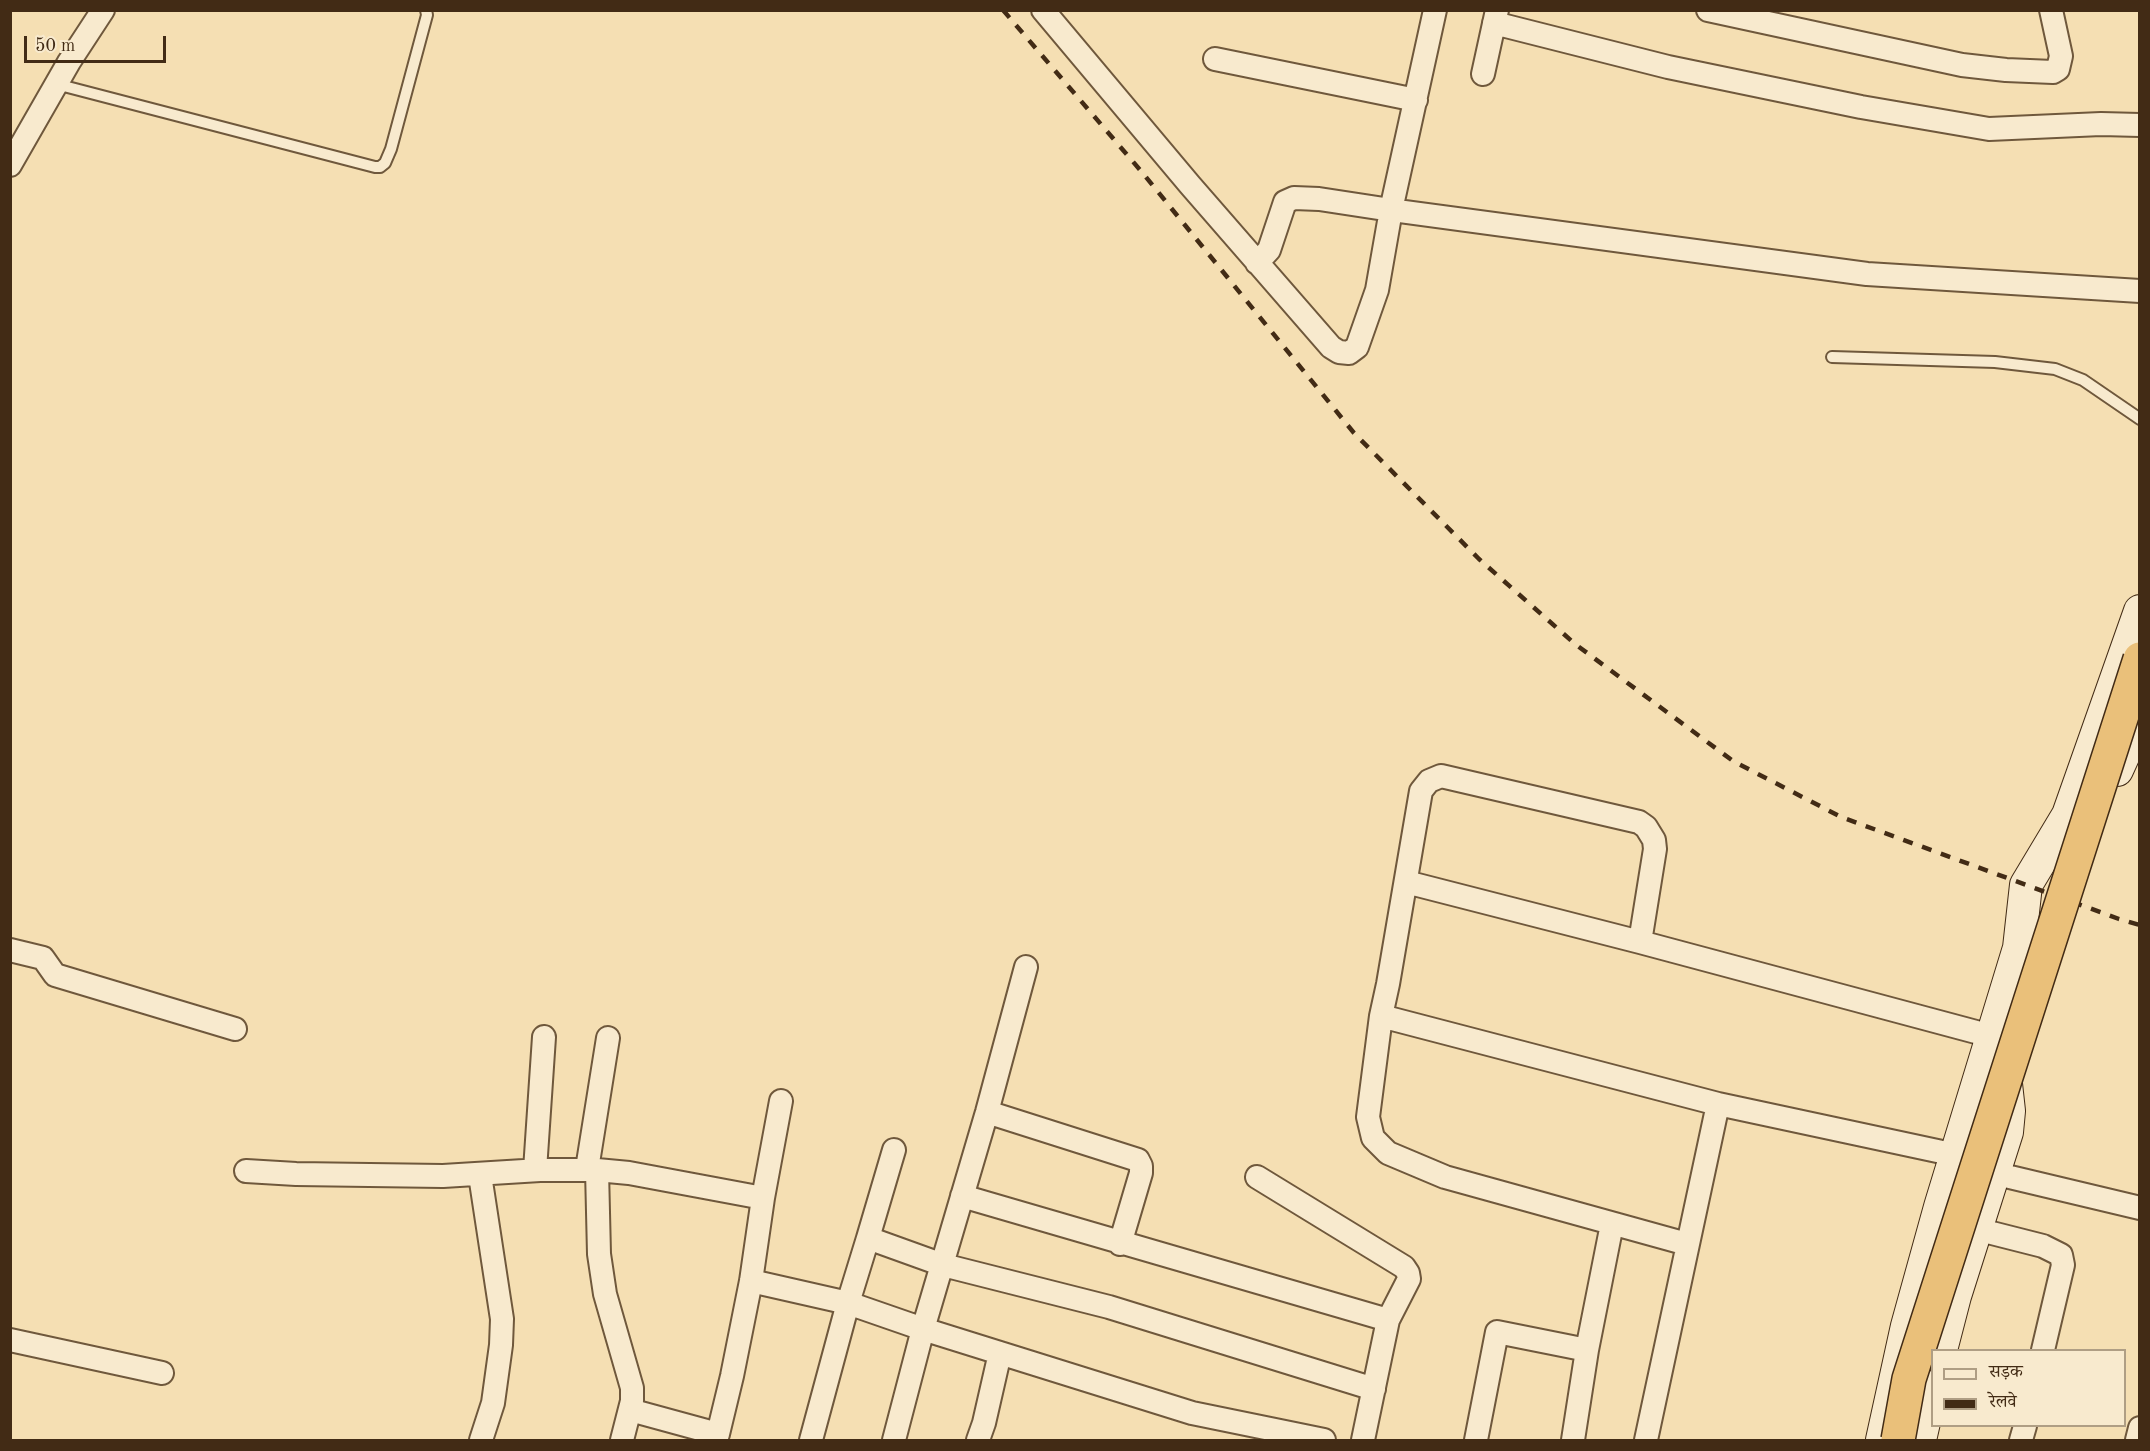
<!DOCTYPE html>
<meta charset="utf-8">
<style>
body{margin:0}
#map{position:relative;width:2150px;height:1451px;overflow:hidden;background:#f5dfb3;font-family:"Old Standard TT","Noto Serif Devanagari",serif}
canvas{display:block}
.frame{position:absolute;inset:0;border:12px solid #422b15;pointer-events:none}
.legend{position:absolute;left:1931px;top:1349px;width:195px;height:78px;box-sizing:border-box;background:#f8eace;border:2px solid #af9e84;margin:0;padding:8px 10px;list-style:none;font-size:18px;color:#422b15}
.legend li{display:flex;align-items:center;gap:12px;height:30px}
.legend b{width:30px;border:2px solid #af9e84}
.scale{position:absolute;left:24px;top:36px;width:142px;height:27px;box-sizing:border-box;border:3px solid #422b15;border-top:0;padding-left:8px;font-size:18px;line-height:21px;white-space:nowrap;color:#422b15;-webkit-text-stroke:4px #f8eace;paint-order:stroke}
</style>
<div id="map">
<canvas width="2150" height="1451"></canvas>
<div class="frame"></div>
<ul class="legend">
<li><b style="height:8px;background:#f8eace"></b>सड़क</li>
<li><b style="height:8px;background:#422b15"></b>रेलवे</li>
</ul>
<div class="scale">50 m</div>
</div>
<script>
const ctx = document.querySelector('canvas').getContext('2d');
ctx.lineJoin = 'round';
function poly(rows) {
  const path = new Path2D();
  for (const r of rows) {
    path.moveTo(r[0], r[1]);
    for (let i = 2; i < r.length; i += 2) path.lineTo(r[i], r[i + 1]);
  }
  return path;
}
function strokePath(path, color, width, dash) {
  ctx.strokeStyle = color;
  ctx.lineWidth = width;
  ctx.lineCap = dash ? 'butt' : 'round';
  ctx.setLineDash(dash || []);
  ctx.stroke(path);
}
const lane = poly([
 [56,84,375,167,380,167,385,163,391,149,427,15,426,10],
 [1832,357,1995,362,2055,369,2083,380,2140,419]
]);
const street = poly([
 [1043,10,1190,185,1331,347,1339,352,1349,353,1357,347,1377,290,1391,210,1435,10],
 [1708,10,1962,65,2006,70,2053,72,2058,69,2061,56,2051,10],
 [1494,23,1668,67,1861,107,1989,129,2101,124,2140,125],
 [1215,59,1416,100],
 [1483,74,1497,10],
 [10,165,69,62,103,10],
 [1257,263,1269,250,1285,202,1294,198,1319,199,1391,210,1867,274,2140,291],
 [1406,882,1640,942,1991,1036],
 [1640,942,1655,849,1654,840,1646,827,1639,822,1441,776,1429,781,1421,791,1388,984,1381,1016,1368,1117,1373,1138,1388,1153,1445,1177,1687,1244],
 [10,950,43,958,55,975,235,1029],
 [1381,1016,1718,1104,1956,1155],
 [987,1112,1138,1160,1141,1166,1141,1173,1120,1244],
 [894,1150,868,1238,943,1265,1109,1307,1374,1389],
 [587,1169,608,1038],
 [535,1170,544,1037],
 [597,1170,629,1173,763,1198],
 [246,1171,296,1174,443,1176,540,1170,597,1170,599,1254,605,1294,632,1388,632,1401,622,1440],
 [1993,1173,2140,1208],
 [480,1175,502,1319,501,1345,493,1403,481,1440],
 [1257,1177,1404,1267,1408,1273,1409,1279,1388,1320,1363,1440],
 [962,1196,1388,1320],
 [1976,1229,2043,1246,2061,1255,2063,1265,2043,1350],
 [751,1281,848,1303,923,1329,1192,1413,1324,1440],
 [10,1340,162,1373],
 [630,1410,718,1434,716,1440],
 [718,1434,732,1376,751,1281,763,1198,781,1101],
 [811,1440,848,1303,868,1238],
 [894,1440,923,1329,987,1112,1026,967],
 [978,1440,984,1423,1000,1353],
 [1476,1440,1497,1332,1587,1350],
 [1573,1440,1587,1350,1612,1224],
 [1646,1440,1718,1104],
 [2021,1440,2025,1426],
 [2137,1440,2140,1428]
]);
const secondary = poly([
 [2117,770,2140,719],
 [1941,1350,1955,1296,2007,1132,2009,1111,2006,1084],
 [1882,1440,1907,1326,1940,1207,2019,948,2026,885,2068,815,2140,611],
 [1920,1440,1932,1387]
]);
strokePath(lane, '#6f583c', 14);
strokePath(street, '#6f583c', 26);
strokePath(secondary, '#422b15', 34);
strokePath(lane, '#f8eace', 10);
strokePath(street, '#f8eace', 22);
strokePath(secondary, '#f8eace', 32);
strokePath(poly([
 [1003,10,1141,171,1354,433,1479,559,1575,644,1733,761,1841,817,2119,919,2140,925]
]), '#422b15', 4.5, [10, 10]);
const primaryBridge = poly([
 [1898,1440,1909,1379,2140,659]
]);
strokePath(primaryBridge, '#422b15', 36, []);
strokePath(primaryBridge, '#eac07a', 33);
</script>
